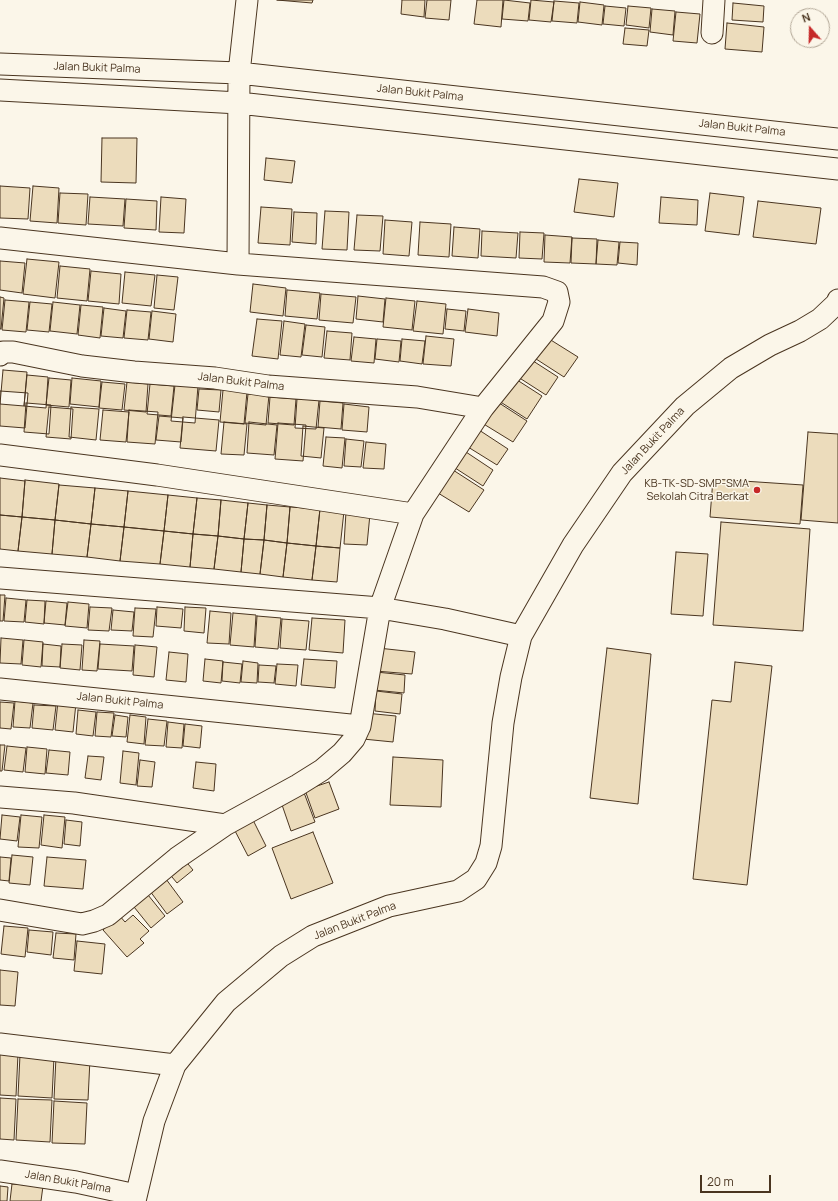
<!DOCTYPE html>
<style>
body{margin:0}
#map{position:relative;width:838px;height:1201px;overflow:hidden;background:#fbf6e9;font-family:Manrope,sans-serif}
canvas{display:block}
.north{position:absolute;left:790px;top:8px;width:40px;height:40px;box-sizing:border-box;background:#fbf6e9;border:1px solid #b4a999;border-radius:50%;rotate:340deg;font-size:11px;font-weight:700;line-height:16px;text-align:center;color:#4a3520}
.north::after{content:'';display:block;margin:auto;width:14px;height:18px;background:#c62828;clip-path:polygon(50% 0,100% 100%,50% 72%,0 100%)}
.scale{position:absolute;left:700px;top:1175px;width:71px;height:18px;box-sizing:border-box;border:2px solid #4a3520;border-top:0;padding-left:5px;font-size:12px;line-height:14px;white-space:nowrap;color:#4a3520;-webkit-text-stroke:3px #fbf6e9;paint-order:stroke}
</style>
<div id="map">
<canvas width="838" height="1201"></canvas>
<div class="north">N</div>
<div class="scale">20 m</div>
</div>
<script>
const ctx = document.querySelector('canvas').getContext('2d');
ctx.lineJoin = 'round';
function fillPath(path, color) {
  ctx.fillStyle = color;
  ctx.fill(path, 'evenodd');
}
function poly(rows) {
  const path = new Path2D();
  for (const r of rows) {
    path.moveTo(r[0], r[1]);
    for (let i = 2; i < r.length; i += 2) path.lineTo(r[i], r[i + 1]);
  }
  return path;
}
function strokePath(path, color, width, dash) {
  ctx.strokeStyle = color;
  ctx.lineWidth = width;
  ctx.lineCap = dash ? 'butt' : 'round';
  ctx.setLineDash(dash || []);
  ctx.stroke(path);
}
function write(font, color, halo, rows, align = 'center') {
  ctx.font = font + ' Manrope,sans-serif';
  ctx.lineWidth = 3;
  ctx.setLineDash([]);
  ctx.textBaseline = 'middle';
  ctx.strokeStyle = halo;
  ctx.fillStyle = color;
  for (const [text, x, y, turn = 0] of rows) {
    ctx.save();
    ctx.translate(x, y);
    ctx.rotate((+turn || 0) * Math.PI / 180);
    ctx.textAlign = isNaN(turn) ? turn : align;
    if (halo) ctx.strokeText(text, 0, 0);
    ctx.fillText(text, 0, 0);
    ctx.restore();
  }
}
const building = poly([
 [277,0,313,0,312,3,277,0],
 [402,0,425,0,424,17,401,14,402,0],
 [427,0,451,0,449,20,425,18,427,0],
 [477,0,503,0,501,27,474,24,477,0],
 [504,0,530,3,528,21,502,19,504,0],
 [531,0,554,2,551,22,529,20,531,0],
 [554,1,579,3,577,23,552,21,554,1],
 [580,2,604,5,602,25,578,22,580,2],
 [733,3,764,6,763,22,732,20,733,3],
 [605,6,626,8,624,26,603,24,605,6],
 [628,6,651,8,649,28,626,25,628,6],
 [652,9,675,11,673,35,650,32,652,9],
 [676,12,700,14,697,43,673,41,676,12],
 [727,23,764,27,762,52,725,49,727,23],
 [625,28,649,30,647,46,623,44,625,28],
 [102,138,137,138,136,183,101,182,102,138],
 [266,158,295,161,292,183,264,180,266,158],
 [579,179,618,183,614,217,574,212,579,179],
 [0,186,30,188,28,219,0,218,0,186],
 [33,186,59,188,57,223,30,221,33,186],
 [60,193,88,194,86,225,58,223,60,193],
 [710,193,744,197,739,235,705,231,710,193],
 [90,197,125,199,123,226,88,224,90,197],
 [161,197,186,199,184,233,159,232,161,197],
 [661,197,698,200,697,225,659,223,661,197],
 [126,199,157,201,156,230,124,228,126,199],
 [758,201,821,208,816,244,753,237,758,201],
 [261,207,292,209,290,245,258,243,261,207],
 [325,211,349,212,347,250,322,249,325,211],
 [294,212,317,213,316,244,292,242,294,212],
 [357,215,383,216,380,251,354,250,357,215],
 [385,220,412,222,409,256,383,254,385,220],
 [420,222,451,224,449,257,418,255,420,222],
 [454,227,480,229,478,258,452,256,454,227],
 [482,231,518,233,516,258,481,256,482,231],
 [520,232,544,233,542,259,519,258,520,232],
 [545,235,572,237,570,263,544,262,545,235],
 [572,238,597,239,596,264,571,263,572,238],
 [598,240,619,242,617,265,596,264,598,240],
 [620,242,638,243,637,265,618,263,620,242],
 [27,259,59,262,55,298,23,294,27,259],
 [0,261,25,263,22,293,0,290,0,261],
 [60,266,90,269,87,301,57,298,60,266],
 [91,271,121,274,119,304,88,301,91,271],
 [125,272,155,275,151,306,122,303,125,272],
 [157,275,178,277,174,310,154,308,157,275],
 [253,284,286,288,283,316,250,312,253,284],
 [287,290,320,293,317,319,285,316,287,290],
 [321,294,356,297,353,323,319,320,321,294],
 [358,296,385,299,383,322,356,319,358,296],
 [0,297,4,298,1,329,0,329,0,297],
 [386,298,415,301,412,330,383,327,386,298],
 [5,300,29,302,26,332,2,330,5,300],
 [417,301,446,304,443,334,413,331,417,301],
 [30,302,52,304,49,332,27,330,30,302],
 [53,302,80,305,77,334,50,331,53,302],
 [81,305,103,307,100,338,78,335,81,305],
 [104,308,126,311,123,338,101,336,104,308],
 [447,309,466,311,464,331,445,329,447,309],
 [468,309,499,313,497,336,465,332,468,309],
 [127,310,151,312,148,340,124,338,127,310],
 [152,311,176,314,173,342,149,339,152,311],
 [257,319,282,321,278,359,252,356,257,319],
 [284,321,305,324,301,357,280,355,284,321],
 [306,325,325,327,322,357,302,355,306,325],
 [327,331,352,333,350,360,324,358,327,331],
 [426,336,454,339,451,366,423,364,426,336],
 [354,337,376,339,374,363,351,361,354,337],
 [546,337,578,357,564,377,533,357,546,337],
 [377,339,401,341,399,362,375,359,377,339],
 [402,339,425,341,422,364,400,361,402,339],
 [530,359,558,377,546,395,518,377,530,359],
 [3,370,27,372,24,406,0,404,3,370],
 [27,375,48,377,46,408,24,406,27,375],
 [49,378,71,380,69,407,46,405,49,378],
 [72,378,101,381,99,407,70,404,72,378],
 [514,378,542,396,527,419,499,401,514,378],
 [102,382,125,384,122,410,99,408,102,382],
 [127,382,148,384,146,412,124,410,127,382],
 [150,384,174,386,171,416,147,414,150,384],
 [175,385,198,386,195,423,171,421,175,385],
 [199,389,221,390,219,412,197,410,199,389],
 [223,390,247,392,244,424,220,422,223,390],
 [0,391,28,393,25,428,0,426,0,391],
 [248,394,269,395,266,425,245,423,248,394],
 [270,397,296,399,294,425,268,423,270,397],
 [297,399,319,400,316,429,295,428,297,399],
 [320,401,343,403,341,429,318,427,320,401],
 [496,401,527,421,513,442,482,423,496,401],
 [26,403,51,405,49,434,24,432,26,403],
 [344,404,369,407,367,432,342,430,344,404],
 [49,407,73,409,71,439,46,437,49,407],
 [71,407,99,409,96,440,69,437,71,407],
 [103,410,129,412,126,442,100,440,103,410],
 [129,410,158,412,155,444,127,442,129,410],
 [159,416,183,418,181,442,156,440,159,416],
 [183,417,219,420,216,451,180,448,183,417],
 [224,422,247,424,244,455,221,454,224,422],
 [249,422,277,425,274,455,247,453,249,422],
 [278,423,306,425,303,461,275,459,278,423],
 [303,426,324,428,321,458,301,456,303,426],
 [479,430,508,449,497,465,468,447,479,430],
 [808,432,838,434,838,523,801,520,808,432],
 [326,437,345,438,342,468,323,466,326,437],
 [346,439,364,441,361,467,344,466,346,439],
 [366,442,386,444,384,469,363,468,366,442],
 [463,450,493,470,483,486,452,466,463,450],
 [453,470,484,490,469,512,438,493,453,470],
 [0,478,25,481,22,517,0,515,0,478],
 [713,479,803,485,800,524,710,517,713,479],
 [25,480,59,484,55,520,22,517,25,480],
 [59,485,95,488,91,524,55,520,59,485],
 [95,488,128,491,124,527,91,524,95,488],
 [128,491,168,495,164,531,124,527,128,491],
 [168,495,197,498,193,534,164,531,168,495],
 [197,498,221,500,218,536,193,534,197,498],
 [221,500,248,503,244,539,218,536,221,500],
 [248,503,267,505,264,540,244,539,248,503],
 [267,505,290,507,287,543,264,540,267,505],
 [290,507,320,509,316,546,287,543,290,507],
 [320,509,344,511,340,548,316,546,320,509],
 [346,512,370,514,367,545,344,544,346,512],
 [0,515,22,517,18,551,0,549,0,515],
 [22,517,55,520,52,554,18,551,22,517],
 [55,520,91,524,87,557,52,554,55,520],
 [721,522,810,529,803,631,713,625,721,522],
 [91,524,124,527,120,561,87,557,91,524],
 [124,527,164,531,160,564,120,561,124,527],
 [164,531,193,534,190,567,160,564,164,531],
 [193,534,218,536,214,569,190,567,193,534],
 [218,536,244,539,241,572,214,569,218,536],
 [244,539,264,540,260,574,241,572,244,539],
 [264,540,287,543,283,577,260,574,264,540],
 [287,543,316,546,312,580,283,577,287,543],
 [316,546,340,548,337,582,312,580,316,546],
 [676,552,708,554,703,616,671,614,676,552],
 [0,595,5,595,3,621,0,621,0,595],
 [6,598,26,600,24,622,4,621,6,598],
 [27,600,45,601,44,624,25,622,27,600],
 [46,601,67,603,65,625,44,623,46,601],
 [68,602,89,604,87,628,65,626,68,602],
 [90,607,112,608,109,631,88,630,90,607],
 [157,607,183,609,181,628,156,626,157,607],
 [185,607,206,608,204,633,184,631,185,607],
 [135,608,156,609,153,637,133,636,135,608],
 [113,610,134,612,132,631,111,630,113,610],
 [210,611,231,613,229,644,207,643,210,611],
 [233,613,256,615,254,647,230,645,233,613],
 [257,616,281,618,278,649,255,647,257,616],
 [312,618,345,620,343,653,309,650,312,618],
 [282,619,309,621,306,650,280,648,282,619],
 [1,638,23,640,21,664,0,663,1,638],
 [24,640,43,642,41,667,22,665,24,640],
 [84,640,100,641,97,671,82,670,84,640],
 [43,644,61,646,60,667,42,666,43,644],
 [62,644,82,645,80,670,60,668,62,644],
 [100,644,134,646,132,671,98,669,100,644],
 [135,645,157,647,154,677,133,675,135,645],
 [378,648,415,652,412,674,375,671,378,648],
 [607,648,651,654,638,804,590,798,607,648],
 [169,652,188,654,186,682,166,680,169,652],
 [205,659,223,661,221,683,203,681,205,659],
 [304,659,337,661,335,688,301,685,304,659],
 [243,661,258,663,257,683,241,682,243,661],
 [223,662,242,664,240,683,222,681,223,662],
 [735,662,772,666,747,885,693,879,712,700,731,702,735,662],
 [277,664,298,665,296,686,275,684,277,664],
 [259,665,276,666,274,683,258,682,259,665],
 [376,672,405,675,404,693,374,690,376,672],
 [376,691,402,694,400,714,375,711,376,691],
 [15,701,33,703,30,728,13,727,15,701],
 [58,701,76,703,73,732,55,730,58,701],
 [0,702,14,703,11,729,0,728,0,702],
 [34,705,56,706,53,730,32,728,34,705],
 [78,710,96,712,93,736,76,734,78,710],
 [97,712,114,713,111,737,95,736,97,712],
 [365,713,396,716,393,742,363,739,365,713],
 [115,715,128,717,126,737,112,736,115,715],
 [130,715,146,717,144,744,127,742,130,715],
 [148,719,167,721,164,746,145,745,148,719],
 [168,722,184,724,182,748,166,747,168,722],
 [185,724,202,726,200,748,183,746,185,724],
 [0,745,5,745,2,771,0,771,0,745],
 [7,746,26,748,23,772,4,770,7,746],
 [27,747,47,749,45,774,25,772,27,747],
 [49,750,70,752,68,775,46,773,49,750],
 [123,751,139,753,136,785,120,783,123,751],
 [88,756,104,757,101,780,85,778,88,756],
 [393,757,443,760,441,807,390,805,393,757],
 [140,760,155,762,152,787,137,786,140,760],
 [196,762,216,764,214,791,193,788,196,762],
 [329,782,339,809,315,818,305,790,329,782],
 [303,790,315,822,291,831,280,799,303,790],
 [2,815,20,817,17,841,0,839,2,815],
 [21,815,42,817,39,848,18,847,21,815],
 [44,815,65,817,62,848,41,845,44,815],
 [252,818,266,846,248,856,233,827,252,818],
 [66,820,82,822,80,846,64,844,66,820],
 [313,832,333,883,291,899,272,848,313,832],
 [12,855,33,857,30,885,9,883,12,855],
 [0,857,11,858,9,881,0,880,0,857],
 [47,857,86,860,83,889,44,886,47,857],
 [183,858,193,870,177,883,167,871,183,858],
 [163,875,183,902,167,914,147,887,163,875],
 [144,890,165,916,151,928,130,902,144,890],
 [119,915,125,922,133,915,149,931,140,939,144,943,127,957,103,930,119,915],
 [4,926,28,928,25,957,1,954,4,926],
 [29,930,53,932,51,955,27,952,29,930],
 [56,933,76,934,74,960,53,958,56,933],
 [77,941,105,944,102,974,74,971,77,941],
 [0,970,18,972,15,1006,0,1005,0,970],
 [0,1054,18,1054,16,1096,0,1095,0,1054],
 [20,1055,54,1057,52,1098,18,1096,20,1055],
 [56,1057,90,1059,88,1100,54,1099,56,1057],
 [0,1098,16,1099,14,1140,0,1139,0,1098],
 [18,1099,52,1100,50,1142,16,1140,18,1099],
 [54,1101,87,1103,85,1144,52,1143,54,1101],
 [12,1184,43,1186,41,1201,10,1201,12,1184],
 [0,1186,8,1187,7,1201,0,1201,0,1186]
]);
fillPath(building, '#ecdcbc');
strokePath(building, '#4a3520', 1);
const minor = poly([
 [712,33,714,0],
 [0,64,239,73,838,139],
 [0,90,239,103,838,169],
 [0,238,238,264,543,287,557,292,559,302,553,321,483,408,413,514,380,608,360,726,354,739,342,753,322,770,298,785,225,825,177,858,108,915,94,921,82,924,0,910],
 [238,264,239,73,247,0],
 [0,355,3,352,13,352,82,366,134,372,215,378,268,386,417,397,483,408],
 [0,455,157,475,413,514],
 [0,578,380,608,445,619,521,636],
 [0,689,360,726],
 [0,797,74,803,225,825],
 [0,1044,175,1065],
 [0,1171,76,1182,136,1195],
 [135,1201,154,1121,175,1065,226,1002,281,956,313,936,389,906,458,891,476,879,486,863,491,846,503,723,511,677,521,636,573,545,622,473,685,406,731,368,770,345,800,331,820,319,837,303,838,300]
]);
strokePath(minor, '#4a3520', 23);
strokePath(minor, '#fbf6e9', 21);
for (const [x, y, r, color] of [
 [757,490,4,"#c62828"]
]) {
  const dot = new Path2D();
  dot.arc(x, y, r, 0, 2 * Math.PI);
  ctx.fillStyle = color;
  ctx.fill(dot);
  strokePath(dot, '#fbf6e9', 1.5);
}
write('11px', '#4a3520', '#fbf6e9', [
 ["Jalan Bukit Palma",97,68,2],
 ["Jalan Bukit Palma",420,93,6],
 ["Jalan Bukit Palma",742,128,6],
 ["Jalan Bukit Palma",241,382,7],
 ["Jalan Bukit Palma",653,441,-47],
 ["Jalan Bukit Palma",120,701,6],
 ["Jalan Bukit Palma",355,921,-21],
 ["Jalan Bukit Palma",68,1182,10]
]);
write('11px', '#4a3520', '#fbf6e9', [
 ["KB-TK-SD-SMP-SMA",749,484],
 ["Sekolah Citra Berkat",749,497]
], 'right');
</script>
